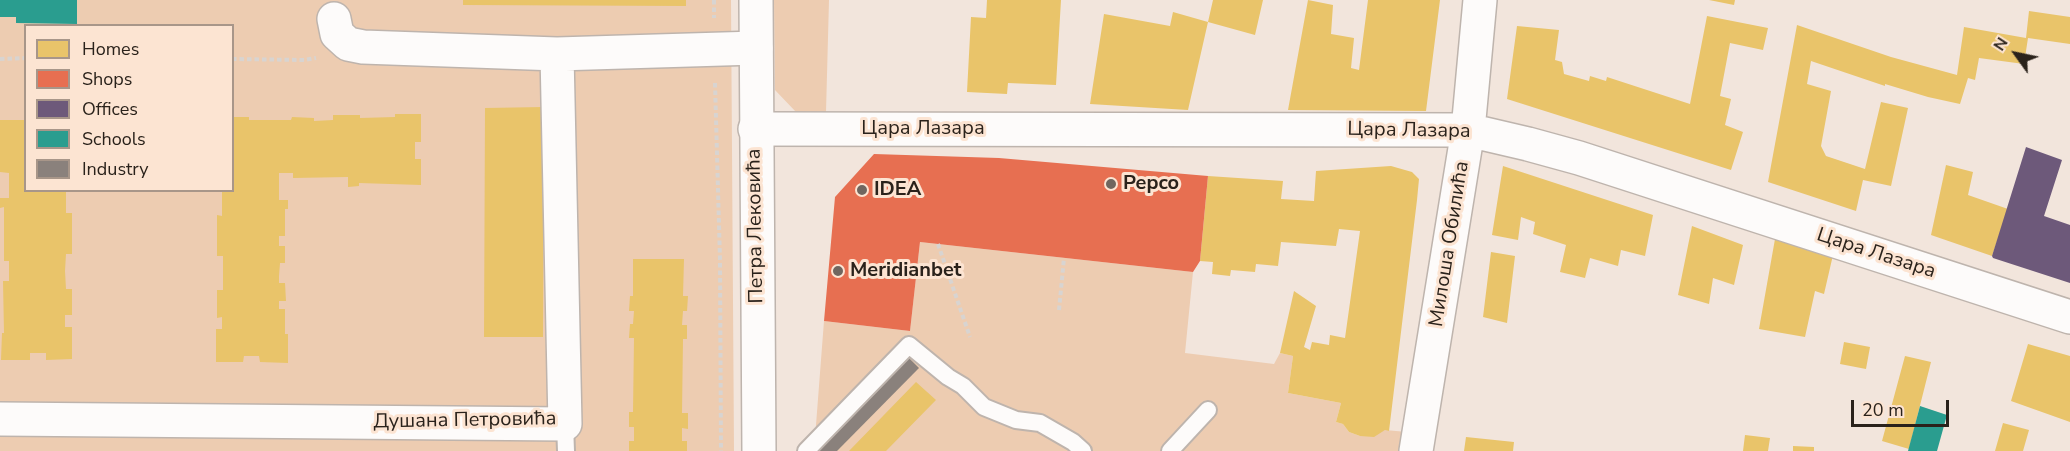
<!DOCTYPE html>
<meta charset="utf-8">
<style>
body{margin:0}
#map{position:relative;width:2070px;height:451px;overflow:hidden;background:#f2e5dc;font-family:"Nunito Sans",sans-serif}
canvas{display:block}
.legend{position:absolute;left:24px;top:24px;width:210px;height:168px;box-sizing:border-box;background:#fce4d2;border:2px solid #a89689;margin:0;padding:8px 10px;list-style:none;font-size:18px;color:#2a221b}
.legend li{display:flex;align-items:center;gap:12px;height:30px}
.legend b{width:30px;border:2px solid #a89689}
.north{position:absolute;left:1986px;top:24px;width:60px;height:60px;-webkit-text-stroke:4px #fce4d2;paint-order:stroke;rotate:303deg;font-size:16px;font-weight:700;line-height:24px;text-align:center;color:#2a221b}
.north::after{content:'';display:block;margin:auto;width:21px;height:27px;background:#2a221b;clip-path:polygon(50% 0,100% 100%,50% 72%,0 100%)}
.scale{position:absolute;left:1851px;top:400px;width:98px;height:27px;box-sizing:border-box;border:3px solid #2a221b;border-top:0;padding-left:8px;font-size:18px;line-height:21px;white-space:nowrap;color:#2a221b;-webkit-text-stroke:4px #fce4d2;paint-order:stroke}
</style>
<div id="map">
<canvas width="2070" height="451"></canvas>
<ul class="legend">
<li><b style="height:16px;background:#e9c46a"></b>Homes</li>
<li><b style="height:16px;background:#e76f51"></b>Shops</li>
<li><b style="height:16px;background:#6d597a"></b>Offices</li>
<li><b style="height:16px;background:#2a9d8f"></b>Schools</li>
<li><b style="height:16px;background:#8a817c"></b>Industry</li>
</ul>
<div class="north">N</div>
<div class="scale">20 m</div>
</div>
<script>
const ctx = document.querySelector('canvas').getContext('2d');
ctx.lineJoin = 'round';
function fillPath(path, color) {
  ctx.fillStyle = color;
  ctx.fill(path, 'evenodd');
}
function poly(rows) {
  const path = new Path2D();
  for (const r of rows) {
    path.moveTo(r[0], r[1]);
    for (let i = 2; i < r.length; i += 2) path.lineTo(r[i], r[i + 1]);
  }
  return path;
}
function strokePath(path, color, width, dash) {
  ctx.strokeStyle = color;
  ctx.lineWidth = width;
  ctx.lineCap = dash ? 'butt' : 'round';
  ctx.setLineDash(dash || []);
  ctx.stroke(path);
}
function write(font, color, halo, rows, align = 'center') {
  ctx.font = font + ' "Nunito Sans",sans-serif';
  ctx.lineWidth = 6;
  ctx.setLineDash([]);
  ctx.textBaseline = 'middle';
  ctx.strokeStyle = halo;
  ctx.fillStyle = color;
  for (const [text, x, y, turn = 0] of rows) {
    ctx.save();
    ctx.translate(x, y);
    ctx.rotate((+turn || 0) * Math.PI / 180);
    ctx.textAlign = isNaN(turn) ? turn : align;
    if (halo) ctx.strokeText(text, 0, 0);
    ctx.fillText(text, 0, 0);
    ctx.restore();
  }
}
fillPath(poly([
 [0,0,731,0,734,451,0,451],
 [26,26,232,26,232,190,26,190],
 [774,0,829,0,826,112,796,112,775,90],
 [920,242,1193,272,1185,353,1274,364,1280,353,1293,356,1288,393,1341,403,1336,422,1343,424,1349,432,1360,436,1385,430,1418,433,1414,451,814,451,824,321,910,331]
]), '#edccb1');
fillPath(poly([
 [463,0,686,0,686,6,463,5],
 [987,0,1061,0,1056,85,1008,83,1007,94,967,92,971,17,986,18],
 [1213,0,1263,0,1255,35,1208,22,1188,110,1090,104,1104,14,1170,26,1173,12,1208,22],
 [1308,0,1333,5,1331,34,1354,38,1351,68,1359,70,1368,0,1440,0,1426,111,1288,110],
 [1709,0,1735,0,1734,5],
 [2029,11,2070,17,2070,44,2028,38,2024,64,1979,58,1975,80,1968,78,1960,104,1928,97,1885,84,1885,86,1811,61,1807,84,1831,91,1821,146,1826,156,1865,169,1881,102,1908,108,1891,186,1863,180,1856,211,1768,182,1797,25,1891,57,1957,75,1964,27,2026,38],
 [1707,16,1768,28,1763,50,1730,43,1720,96,1731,99,1725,125,1743,132,1731,170,1507,99,1517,26,1559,30,1555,60,1562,62,1564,74,1589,81,1590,76,1606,81,1607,77,1690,104],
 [544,107,543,337,484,337,485,108],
 [395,114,421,114,421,142,415,142,415,159,421,159,421,185,359,183,359,186,348,187,348,177,293,178,293,173,279,173,279,200,288,200,288,209,285,209,285,236,279,236,279,246,285,246,285,263,280,263,279,276,279,283,285,283,286,301,279,301,279,309,285,309,285,334,288,334,288,363,260,362,259,356,244,356,243,362,216,362,216,329,222,329,222,317,217,318,217,290,223,290,223,256,217,256,217,215,222,216,222,190,232,190,232,117,249,117,249,120,291,120,292,117,314,118,314,121,333,120,333,115,360,115,360,118,395,117],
 [0,120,26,120,26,190,66,190,66,213,72,213,72,254,66,254,65,271,66,289,72,289,72,315,65,315,65,327,72,327,72,359,46,360,46,353,30,353,30,360,1,360,2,333,4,333,3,281,9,281,9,261,4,261,4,207,0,208,0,198,9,198,9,173,0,172],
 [1946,165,1973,172,1968,195,2008,209,1992,256,1931,235],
 [1391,166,1412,172,1419,179,1417,200,1389,431,1385,430,1374,437,1360,436,1349,432,1343,424,1336,422,1341,403,1288,393,1293,356,1280,353,1294,291,1316,306,1304,347,1310,350,1312,342,1329,345,1330,335,1345,338,1360,231,1339,229,1336,246,1281,242,1278,266,1256,264,1255,272,1231,270,1230,276,1212,274,1213,262,1200,261,1208,176,1283,181,1281,199,1314,201,1316,171],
 [1503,166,1653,215,1645,256,1621,250,1618,266,1590,258,1585,278,1560,272,1566,245,1533,234,1535,222,1521,217,1518,240,1492,235],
 [1692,226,1743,245,1734,285,1713,278,1709,304,1678,295],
 [1775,239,1833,255,1824,294,1815,291,1805,337,1759,329],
 [1491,252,1515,256,1507,323,1483,317],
 [633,259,684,259,683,296,688,296,687,311,683,311,682,325,687,325,687,339,683,339,682,413,688,413,688,429,682,428,682,441,687,441,687,451,629,451,629,441,634,441,634,427,629,427,629,412,633,412,634,338,629,338,630,324,633,324,634,311,629,311,630,296,633,296],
 [1844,342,1870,347,1866,369,1840,364],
 [2028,344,2070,356,2070,422,2011,401],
 [1905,356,1931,362,1909,449,1882,441],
 [916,382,936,400,886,451,849,451],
 [2003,423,2029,430,2023,451,1995,451],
 [1745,435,1770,438,1768,451,1743,451],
 [1466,437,1514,442,1513,451,1464,451],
 [1793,446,1814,447,1814,451,1793,451]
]), '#e9c46a');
fillPath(poly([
 [874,154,999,158,1208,176,1200,261,1193,272,920,242,910,331,824,321,835,197]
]), '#e76f51');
fillPath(poly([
 [2026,147,2062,160,2044,216,2070,225,2070,283,1993,258,1992,256]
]), '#6d597a');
fillPath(poly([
 [0,0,77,0,77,24,16,23,16,17,0,17],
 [1920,406,1947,415,1937,451,1908,451]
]), '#2a9d8f');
fillPath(poly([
 [909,358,919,368,837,451,816,451]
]), '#8a817c');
const lane = poly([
 [565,424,566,451],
 [806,451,909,345,948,377,963,386,984,407,1016,420,1040,423,1073,442,1083,451],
 [1170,451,1208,410]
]);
const street = poly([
 [334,19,337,34,348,44,363,47,557,54,756,48],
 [755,129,1468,130,1528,144,1579,158,2070,317],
 [0,419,565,424,557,54],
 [1416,451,1468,130,1480,0]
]);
const secondary = poly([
 [756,0,759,451]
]);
strokePath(lane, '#beb4ad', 20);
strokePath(street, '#beb4ad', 36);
strokePath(secondary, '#beb4ad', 36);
strokePath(poly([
 [714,0,714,18],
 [0,59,26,58],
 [232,59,304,60,316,58],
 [715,83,720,260,721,451],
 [938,244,970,337],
 [1059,310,1064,258]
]), '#d8d4d1', 4, [4.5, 3]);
strokePath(lane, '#fdfbfa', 16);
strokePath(street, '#fdfbfa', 33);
strokePath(secondary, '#fdfbfa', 33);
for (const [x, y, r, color] of [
 [1111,184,6,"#70665f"],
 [862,190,6,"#70665f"],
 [838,271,6,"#70665f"]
]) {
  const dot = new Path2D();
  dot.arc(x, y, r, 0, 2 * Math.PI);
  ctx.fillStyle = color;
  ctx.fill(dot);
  strokePath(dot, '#fce4d2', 2);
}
write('20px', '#2a221b', '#fce4d2', [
 ["Цара Лазара",923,129],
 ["Цара Лазара",1409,131,1],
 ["Петра Лековића",756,226,-91],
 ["Милоша Обилића",1450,244,-81],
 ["Цара Лазара",1876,254,18],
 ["Душана Петровића",465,421,-1]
]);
write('bold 20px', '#2a221b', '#fce4d2', [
 ["Pepco",1123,184],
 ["IDEA",874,190],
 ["Meridianbet",850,271]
], 'left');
</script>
